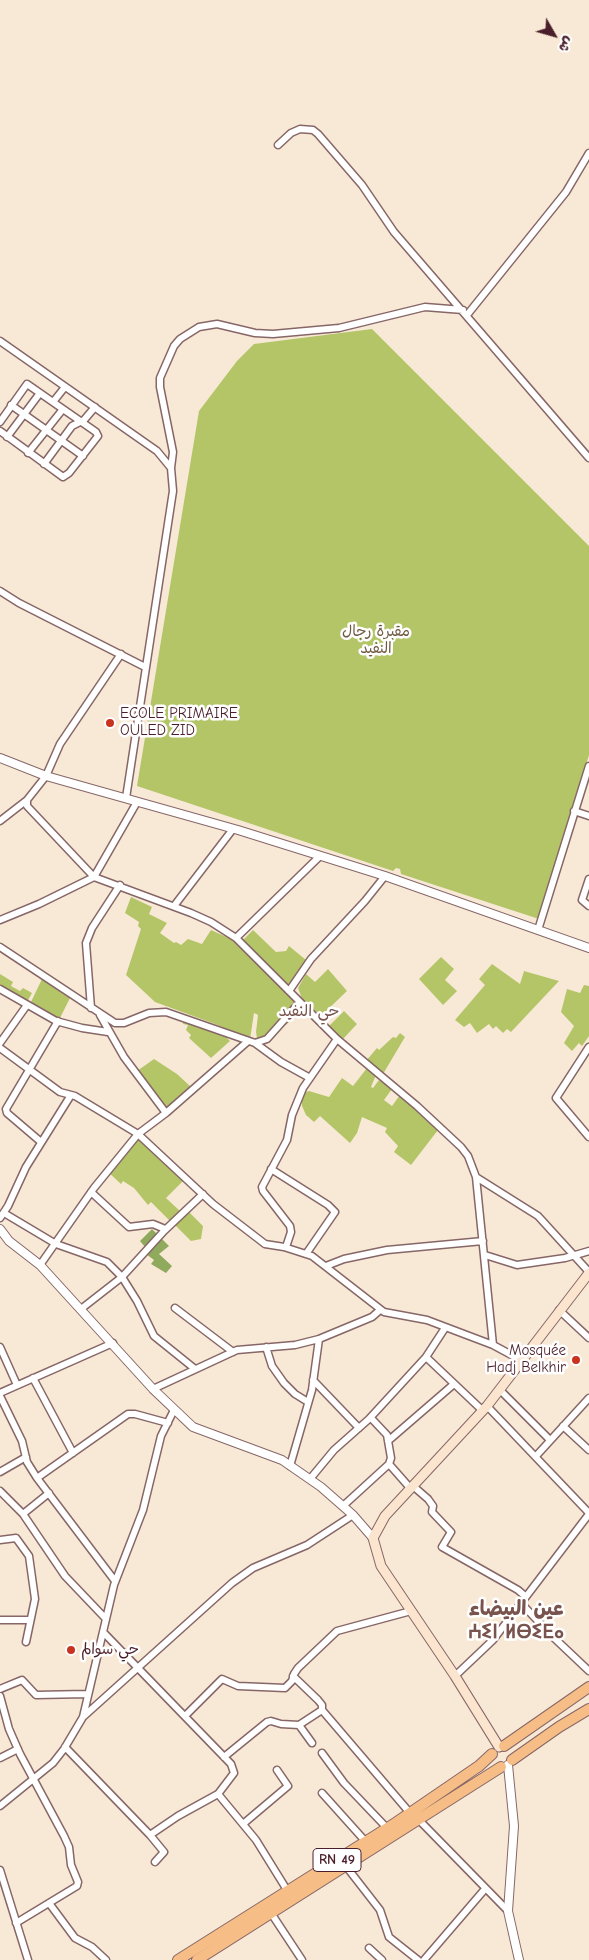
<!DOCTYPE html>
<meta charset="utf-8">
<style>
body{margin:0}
#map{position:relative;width:589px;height:1960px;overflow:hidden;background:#f8e9d6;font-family:"Comic Neue","Playpen Sans Arabic",sans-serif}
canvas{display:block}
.north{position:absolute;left:529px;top:10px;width:50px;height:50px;-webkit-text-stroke:4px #fff;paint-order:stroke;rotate:128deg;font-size:14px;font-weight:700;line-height:20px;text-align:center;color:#4a1f2b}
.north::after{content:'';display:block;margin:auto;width:18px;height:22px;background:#4a1f2b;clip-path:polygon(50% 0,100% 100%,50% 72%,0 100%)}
</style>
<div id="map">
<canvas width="589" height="1960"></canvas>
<div class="north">ش</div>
</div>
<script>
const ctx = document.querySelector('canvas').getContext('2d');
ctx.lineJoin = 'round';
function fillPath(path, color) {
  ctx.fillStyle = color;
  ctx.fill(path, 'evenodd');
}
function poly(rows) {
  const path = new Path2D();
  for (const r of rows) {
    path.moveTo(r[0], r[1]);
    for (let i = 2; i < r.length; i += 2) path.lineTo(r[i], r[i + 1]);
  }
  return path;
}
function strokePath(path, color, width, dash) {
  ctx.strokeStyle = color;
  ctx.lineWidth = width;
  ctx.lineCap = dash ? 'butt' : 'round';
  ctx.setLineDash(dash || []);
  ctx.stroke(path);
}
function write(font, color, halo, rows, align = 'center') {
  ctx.font = font + ' "Comic Neue","Playpen Sans Arabic","Noto Sans Tifinagh",sans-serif';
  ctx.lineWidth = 5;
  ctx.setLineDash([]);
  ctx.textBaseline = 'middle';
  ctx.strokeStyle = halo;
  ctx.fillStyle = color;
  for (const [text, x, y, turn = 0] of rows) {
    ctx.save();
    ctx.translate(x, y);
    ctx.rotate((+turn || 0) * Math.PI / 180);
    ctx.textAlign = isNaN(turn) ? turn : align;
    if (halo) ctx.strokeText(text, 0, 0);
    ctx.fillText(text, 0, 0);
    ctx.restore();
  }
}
fillPath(poly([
 [372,329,589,546,589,755,539,919,401,874,400,869,396,868,393,871,137,786,199,411,237,361,254,344],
 [131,897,152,907,149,914,167,923,160,933,174,943,176,942,181,945,188,939,202,944,211,930,231,939,296,1003,296,1012,288,1023,273,1035,261,1040,257,1038,256,1032,258,1015,254,1013,250,1039,215,1024,155,1002,126,975,141,929,138,926,139,922,125,913],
 [253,930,276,952,286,951,289,946,306,960,290,986,242,941],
 [441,957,454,969,445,980,457,991,443,1005,419,979],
 [492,964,520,984,524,971,559,981,511,1032,507,1029,503,1033,496,1026,493,1029,489,1024,477,1033,470,1023,464,1027,455,1020,485,985,479,979],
 [328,969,347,991,321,1016,302,999,298,988,306,974,315,982],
 [0,974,13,982,11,986,20,991,23,988,32,993,27,1002,0,986],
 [42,979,71,996,59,1020,30,1004],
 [584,985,589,986,589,1036,582,1046,579,1043,572,1051,564,1043,574,1026,561,1012,567,989,580,993],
 [344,1011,357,1024,343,1039,329,1026],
 [183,1021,224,1035,230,1041,211,1058,189,1038,191,1035,186,1030,188,1025,183,1024],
 [400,1033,405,1037,383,1074,366,1061,377,1048,379,1050,393,1037,396,1038],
 [154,1059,177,1074,191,1087,168,1109,137,1071],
 [367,1068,376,1075,371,1087,373,1088,379,1080,392,1089,384,1100,392,1106,400,1095,438,1130,411,1165,394,1152,398,1146,385,1132,387,1128,362,1117,357,1133,350,1143,320,1116,314,1122,306,1115,302,1106,302,1093,309,1091,329,1097,342,1078,353,1086],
 [140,1138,183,1181,166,1198,181,1212,170,1221,151,1202,148,1205,134,1188,123,1181,121,1184,108,1172],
 [189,1212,203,1226,201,1239,191,1241,174,1224]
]), '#b4c568');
fillPath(poly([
 [152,1229,169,1246,159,1254,172,1266,166,1273,151,1264,154,1260,142,1251,145,1247,140,1241]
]), '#8faa5c');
const minor = poly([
 [278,145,291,133,300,129,313,130,318,134,362,185,394,232,589,458],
 [467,315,566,192,589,153],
 [0,341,157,451,171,468,173,491,126,798],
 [53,402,65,387],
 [11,405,83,456],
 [0,422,27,384,96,432,98,436,69,473,63,477,0,431],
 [7,437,40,393],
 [28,453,63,409],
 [44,464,72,426,84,420,95,407],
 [171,468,173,452,160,387,160,378,174,346,180,339,199,327,217,324,255,333,273,334,339,328,425,307,463,310],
 [0,591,19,603,145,667],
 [121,654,60,744,46,776,27,800,27,806,94,877,191,913,211,922,236,938,337,1039,417,1106,461,1147,468,1156,476,1177,493,1345],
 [574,811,589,816],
 [0,821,27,800],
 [589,879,582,900,589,906],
 [174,906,233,829],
 [0,920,39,904,94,877,137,802],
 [538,930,589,766],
 [236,938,320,856],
 [0,947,115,1023,124,1023,149,1013,166,1012,255,1043,267,1039,300,1002],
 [0,989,56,1021,82,1028,108,1032],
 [289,991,311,959,365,901,385,876],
 [91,1008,86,943,92,928,120,885],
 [100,1015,124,1057,166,1113],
 [0,1043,27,1005],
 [255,1043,281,1062,310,1078],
 [589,1047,556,1098,589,1137],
 [0,1048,60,1092,75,1096,138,1134,213,1204,265,1244,284,1247,312,1256,384,1312,427,1320,493,1345,521,1360],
 [41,1142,7,1113,6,1109,58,1021],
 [271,1169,328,1205,335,1212,306,1254],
 [476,1177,538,1216,589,1272],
 [91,1192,129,1227,153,1224,165,1229],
 [4,1213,56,1244,107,1262,122,1277,137,1301,154,1336,195,1369],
 [0,1218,8,1206,26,1167,71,1095],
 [286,1247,291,1232,290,1226,263,1191,262,1187,287,1140,292,1115,303,1088,337,1039],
 [485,1255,517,1265,565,1258,589,1251],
 [40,1265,94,1188,138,1134,166,1113,247,1042],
 [326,1266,344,1259,387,1250,483,1241],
 [175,1308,233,1352],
 [81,1309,122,1277,164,1231,203,1194],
 [559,1310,589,1338],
 [445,1328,426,1357,483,1411],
 [0,1347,17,1385],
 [266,1347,272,1366,284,1383,295,1394,308,1402],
 [33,1378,73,1453],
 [313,1380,359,1428],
 [153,1389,237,1350,295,1345,319,1339,372,1317,380,1310],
 [500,1390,550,1440],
 [0,1393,113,1343],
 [0,1396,22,1441,27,1462,37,1478,128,1414,135,1414,168,1423],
 [487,1406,589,1513],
 [371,1418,387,1435,391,1458,389,1464],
 [563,1426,589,1450],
 [388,1441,454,1384],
 [537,1455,589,1398],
 [290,1466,312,1390,319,1339],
 [0,1472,26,1457],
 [37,1478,115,1581],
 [310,1479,334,1450,369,1419,426,1357],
 [413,1486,428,1499,433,1506,432,1512,451,1532,442,1547,518,1590,525,1596],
 [0,1491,23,1514,65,1576,106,1619],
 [343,1506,389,1464,411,1489],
 [23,1514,49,1493],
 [0,1540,16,1538,29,1556,35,1599,26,1642],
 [520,1602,551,1635,589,1671],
 [0,1620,29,1620],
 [103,1632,231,1764,234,1773,218,1794,256,1840,287,1890],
 [293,1676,318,1700,322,1705,322,1710],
 [455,1676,493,1640,589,1514],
 [0,1689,22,1680,36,1695,87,1694],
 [0,1696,9,1729,20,1754,64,1836,69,1847,71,1865,78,1882,77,1886,16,1923],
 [185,1716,222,1679,238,1686,285,1688,292,1681,294,1674,298,1668,337,1631,411,1611],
 [83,1717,114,1585,143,1510,161,1436,174,1410],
 [299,1725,312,1743],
 [65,1747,150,1835],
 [322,1753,344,1783,387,1828],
 [224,1757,267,1722,271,1721,281,1724,299,1725,322,1710,410,1813],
 [0,1758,18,1749],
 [322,1793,366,1842],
 [0,1806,53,1763,64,1749,83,1717,232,1583,253,1568,307,1545,353,1515],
 [418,1819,508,1911],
 [243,1824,288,1786,277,1770],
 [155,1862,164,1852,150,1835,178,1816,218,1794],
 [345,1865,380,1910,389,1937,418,1960],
 [0,1870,28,1960],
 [49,1903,75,1938,92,1947,106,1960],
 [271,1913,302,1960],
 [369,1948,382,1960],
 [424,1960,485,1889]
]);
const tertiary = poly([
 [0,758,46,776,238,830,385,876,589,948],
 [0,1229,9,1241,40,1265,153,1389,193,1427,282,1460,321,1487,353,1515,373,1538],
 [508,1765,514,1826,508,1911,519,1960]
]);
const secondary = poly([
 [499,1747,455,1676,381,1566,373,1538,385,1516,487,1406,589,1273]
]);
const primary = poly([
 [504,1746,589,1687],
 [512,1760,559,1727,589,1709],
 [178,1960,397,1822,479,1766,492,1754],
 [197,1960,501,1767]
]);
strokePath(minor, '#876667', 9);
strokePath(tertiary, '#876667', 10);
strokePath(secondary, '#876667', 11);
strokePath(primary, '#876667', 12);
strokePath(minor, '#fff', 6);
strokePath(tertiary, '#fff', 8);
strokePath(secondary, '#fbe5cf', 9);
strokePath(primary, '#f6be86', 10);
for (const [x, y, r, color] of [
 [110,723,5,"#c8321e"],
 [576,1360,5,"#c8321e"],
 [71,1650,5,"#c8321e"]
]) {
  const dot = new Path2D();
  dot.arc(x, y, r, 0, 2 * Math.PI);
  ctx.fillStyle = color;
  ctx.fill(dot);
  strokePath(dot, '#fff', 2);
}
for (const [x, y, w] of [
 [337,1860,48]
]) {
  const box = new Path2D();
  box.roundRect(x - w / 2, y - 11.5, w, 23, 4);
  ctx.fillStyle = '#fff';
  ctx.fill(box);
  strokePath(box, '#4a1f2b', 1);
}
write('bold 14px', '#4a1f2b', null, [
 ["RN 49",337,1860]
]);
write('15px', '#6f5940', '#fff', [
 ["مقبرة رجال",376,632],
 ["النفيد",376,649]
]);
write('15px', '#4a1f2b', '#fff', [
 ["ECOLE PRIMAIRE",120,714],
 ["OULED ZID",120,731],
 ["Mosquée",566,1351,"right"],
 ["Hadj Belkhir",566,1368,"right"],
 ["حي سوالم",81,1650]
], 'left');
write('16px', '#79534e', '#fff', [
 ["حي النفيد",309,1011]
]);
write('bold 20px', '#79534e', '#fff', [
 ["عين البيضاء",516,1609],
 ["ⵄⵉⵏ ⵍⴱⵉⴹⴰ",516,1632]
]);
</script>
